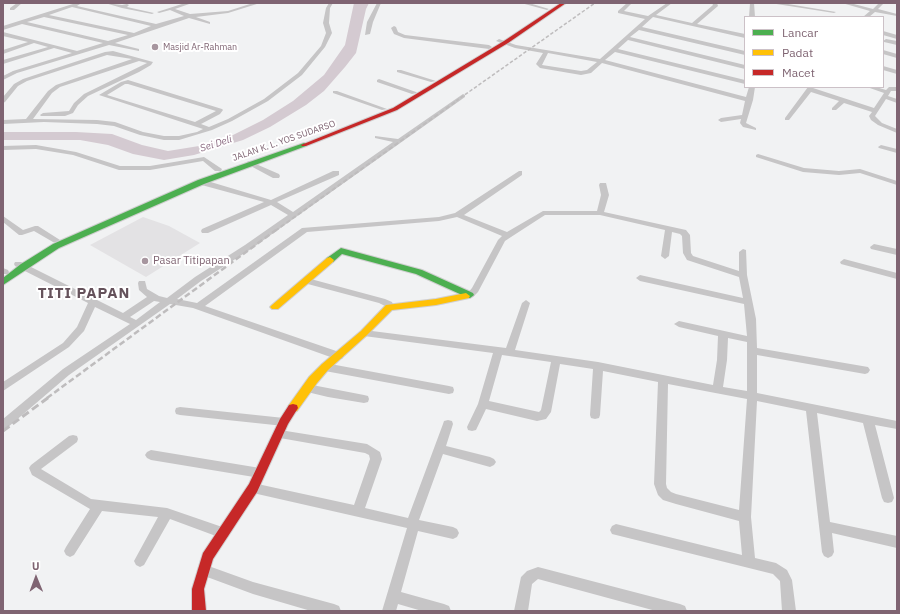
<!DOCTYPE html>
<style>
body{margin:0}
#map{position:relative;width:900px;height:614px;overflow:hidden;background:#f1f2f3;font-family:"IBM Plex Sans",sans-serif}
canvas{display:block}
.frame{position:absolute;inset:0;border:4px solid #7f6472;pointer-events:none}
.legend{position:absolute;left:744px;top:16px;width:140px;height:72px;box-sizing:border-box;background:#fff;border:1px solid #ccc1c7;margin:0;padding:5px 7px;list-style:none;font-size:12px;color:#7f6472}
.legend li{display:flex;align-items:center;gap:8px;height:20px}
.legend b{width:20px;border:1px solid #ccc1c7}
.north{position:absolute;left:16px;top:558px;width:40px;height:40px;-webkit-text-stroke:3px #fff;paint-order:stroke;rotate:359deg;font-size:11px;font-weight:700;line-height:16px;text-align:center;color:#7f6472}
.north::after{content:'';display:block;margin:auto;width:14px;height:18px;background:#7f6472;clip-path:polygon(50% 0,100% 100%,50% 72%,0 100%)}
</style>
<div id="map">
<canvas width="900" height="614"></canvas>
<div class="frame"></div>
<ul class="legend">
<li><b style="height:5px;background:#4caf50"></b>Lancar</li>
<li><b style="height:5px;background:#ffc107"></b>Padat</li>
<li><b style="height:5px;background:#c62828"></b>Macet</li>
</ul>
<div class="north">U</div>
</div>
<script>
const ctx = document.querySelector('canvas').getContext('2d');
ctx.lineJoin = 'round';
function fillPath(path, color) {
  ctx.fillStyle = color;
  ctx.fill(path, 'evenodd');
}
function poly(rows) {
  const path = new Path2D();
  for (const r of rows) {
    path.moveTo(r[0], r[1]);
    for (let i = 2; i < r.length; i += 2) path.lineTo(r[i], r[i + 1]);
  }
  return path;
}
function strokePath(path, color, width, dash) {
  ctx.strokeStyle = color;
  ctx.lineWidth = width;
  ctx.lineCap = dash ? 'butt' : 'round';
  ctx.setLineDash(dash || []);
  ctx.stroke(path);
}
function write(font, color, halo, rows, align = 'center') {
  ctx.font = font + ' "IBM Plex Sans",sans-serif';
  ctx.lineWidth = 4;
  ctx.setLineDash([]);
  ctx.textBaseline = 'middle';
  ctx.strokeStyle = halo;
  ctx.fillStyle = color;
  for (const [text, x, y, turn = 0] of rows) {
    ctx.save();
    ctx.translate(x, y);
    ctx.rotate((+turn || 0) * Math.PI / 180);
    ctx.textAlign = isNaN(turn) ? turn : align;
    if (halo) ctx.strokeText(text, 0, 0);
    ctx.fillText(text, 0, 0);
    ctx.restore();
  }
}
fillPath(poly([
 [143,217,169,226,200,243,146,277,90,245]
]), '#e3e2e4');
fillPath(poly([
 [354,3,369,3,366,9,356,53,345,67,324,91,306,105,270,127,243,140,194,155,164,160,133,154,108,145,80,140,3,140,3,132,76,132,112,134,142,145,168,151,199,146,233,135,263,120,293,101,324,75,345,45]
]), '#d4cad1');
const fast = poly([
 [304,143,306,144,306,146,204,184,59,248,3,285,3,278,21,264,53,244,198,180,304,143],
 [341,248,422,270,473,293,474,295,470,298,463,298,462,295,416,274,342,254,333,262,327,262,326,260,327,258,341,248]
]);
const slow = poly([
 [330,257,334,260,333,262,278,309,272,309,270,307,272,305,327,258,330,257],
 [466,293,470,296,469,298,436,305,392,310,367,335,328,370,317,383,297,411,293,412,289,411,288,408,289,405,309,377,322,364,361,331,386,305,436,299,466,293]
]);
const jam = poly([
 [561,3,566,3,508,43,397,110,306,146,302,146,301,145,393,108,504,41,561,3],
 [293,404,297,405,298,408,288,424,257,492,213,559,204,589,206,611,192,611,192,589,203,553,249,484,280,419,289,405,293,404]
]);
strokePath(fast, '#d0cfd0', 2);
strokePath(slow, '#d0cfd0', 2);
strokePath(jam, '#d0cfd0', 2);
fillPath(poly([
 [17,3,22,3,14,10,10,10,10,8,17,3],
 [76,3,80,4,77,6,156,24,184,16,170,10,159,13,157,12,185,3,192,3,175,9,190,14,228,11,253,3,260,3,228,13,196,17,210,22,210,24,189,18,115,43,139,49,139,51,109,45,17,73,3,80,3,76,13,71,72,53,54,48,3,64,3,60,48,47,34,43,3,54,3,50,28,42,3,36,3,32,77,51,103,43,22,24,3,30,3,26,76,3],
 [72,7,151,26,134,33,49,15,72,7],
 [44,17,128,35,108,41,27,22,44,17],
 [105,3,122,5,127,4,129,5,127,7,154,13,152,14,122,8,105,3],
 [329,3,333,3,330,8,329,23,332,33,325,47,302,75,268,101,232,121,212,130,179,140,164,140,140,135,114,126,97,124,44,122,3,124,3,120,26,119,48,91,56,85,132,59,107,55,27,81,18,86,5,102,3,103,3,97,14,84,23,79,105,52,113,51,153,62,151,65,139,72,88,96,78,105,73,113,65,116,41,116,40,115,43,113,69,111,74,103,84,94,147,63,139,61,60,87,52,93,33,119,97,120,115,122,143,132,164,136,179,136,197,132,203,129,99,95,121,82,128,80,222,109,223,110,220,114,201,124,209,127,228,119,264,99,298,73,321,46,326,33,323,23,326,8,329,3],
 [125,84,128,84,216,111,195,122,107,95,125,84],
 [377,3,381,3,373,22,370,34,365,35,367,22,377,3],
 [521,3,529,3,549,9,547,10,521,3],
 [627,3,632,3,624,11,648,16,667,3,672,3,656,15,692,23,713,5,712,3,717,3,718,6,697,24,745,34,745,38,653,17,642,27,745,51,745,55,639,30,630,37,745,65,745,69,628,40,618,49,745,80,745,84,615,52,605,60,746,97,749,87,755,87,753,100,746,123,756,128,756,130,743,127,740,123,741,119,721,122,718,120,721,118,742,115,745,101,602,63,591,73,581,75,540,68,536,64,543,53,515,48,496,41,499,39,516,45,600,59,645,19,618,13,618,11,627,3],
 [548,53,597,62,587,70,581,71,542,65,548,53],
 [750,3,754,3,755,17,749,17,750,3],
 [770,3,782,3,836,12,834,13,770,3],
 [842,3,850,3,873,9,879,3,884,3,878,9,897,14,897,16,875,12,869,17,863,17,870,11,842,3],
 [394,26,396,27,398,32,405,35,489,45,492,47,489,49,404,38,394,34,391,28,394,26],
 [883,31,897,35,897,39,883,35,883,31],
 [886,39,897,41,897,45,884,42,883,41,886,39],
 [883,50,897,54,897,58,883,54,883,50],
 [883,66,897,70,897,74,883,70,883,66],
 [397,70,401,70,436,81,431,82,397,72,397,70],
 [379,79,416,92,417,93,412,94,377,82,377,80,379,79],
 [808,87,814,87,813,88,874,108,884,93,867,87,876,87,886,90,889,87,897,87,897,91,891,91,888,96,897,99,897,103,886,99,875,116,882,123,897,129,897,133,878,125,871,120,869,116,872,112,844,103,836,110,832,110,832,108,839,101,811,92,789,120,785,120,785,118,808,87],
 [333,91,337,91,387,109,382,110,333,93,333,91],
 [463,94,465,95,465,97,251,249,201,281,177,299,197,303,302,228,439,217,455,213,519,171,522,171,522,175,464,215,507,232,543,211,597,211,601,195,599,185,600,183,606,183,609,195,604,212,686,230,690,235,691,253,693,256,739,271,739,252,743,249,746,250,747,275,756,319,757,348,868,367,870,370,868,373,865,374,757,355,757,393,897,421,897,429,875,425,894,498,892,502,888,503,884,502,882,498,863,423,817,413,830,522,897,536,897,548,832,533,834,552,832,556,828,558,824,556,822,552,806,411,757,401,751,517,755,558,776,563,787,570,792,580,796,611,782,611,780,581,773,574,612,534,610,530,612,526,616,524,742,555,739,521,676,504,663,500,658,495,654,484,658,382,603,371,600,415,599,418,595,419,591,418,590,415,593,369,560,364,551,412,546,419,537,421,486,409,476,430,472,431,468,430,467,427,478,404,493,353,364,336,359,333,364,330,506,348,522,303,526,300,530,303,515,350,598,362,713,385,717,360,718,336,679,327,674,324,679,321,747,336,744,304,640,281,636,278,640,275,743,298,739,277,687,260,683,253,682,236,680,234,672,232,669,256,665,259,661,256,665,230,600,215,545,215,511,237,505,241,478,292,473,297,470,298,466,295,472,288,498,240,502,236,457,217,439,221,307,232,205,306,342,353,344,356,342,359,336,359,193,308,170,304,69,375,7,428,3,429,3,419,63,369,130,324,95,307,84,331,69,347,3,391,3,382,63,343,77,327,88,303,15,266,14,264,15,262,21,262,123,313,147,297,139,290,138,283,139,281,145,281,147,289,159,296,167,298,195,277,245,245,288,215,271,205,208,233,202,233,201,231,202,229,264,202,198,184,198,180,204,180,271,200,333,171,339,171,339,175,277,202,293,212,393,142,375,138,375,136,398,139,463,94],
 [154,301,160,302,136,320,130,317,154,301],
 [728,338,747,342,747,391,723,387,727,360,728,338],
 [502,355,551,362,541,410,539,412,489,401,502,355],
 [668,384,747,399,739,510,676,494,671,492,667,488,666,484,668,384],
 [36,145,76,152,120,166,150,166,204,157,222,169,221,171,215,171,203,161,150,170,119,170,73,155,36,149,3,150,3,146,36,145],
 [881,145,897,149,897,153,879,148,878,147,881,145],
 [758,154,804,168,839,171,860,169,897,181,897,185,860,173,839,175,803,172,756,157,756,155,758,154],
 [249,161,279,174,280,176,279,178,273,178,247,164,247,162,249,161],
 [3,216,23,230,35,226,38,226,60,240,56,242,53,242,34,231,22,235,19,235,3,222,3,216],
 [874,244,897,249,897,255,871,249,870,247,874,244],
 [844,259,897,273,897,279,841,264,840,262,844,259],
 [3,268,8,270,9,272,8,274,3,274,3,268],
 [307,278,385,299,392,302,394,307,389,310,386,309,385,306,379,303,304,283,303,281,307,278],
 [325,363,449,386,453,387,454,390,453,393,449,394,325,371,322,370,320,367,322,364,325,363],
 [307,384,364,395,368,396,369,399,368,402,364,403,328,397,303,391,302,388,303,385,307,384],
 [180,407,284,418,288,419,289,422,288,425,284,426,180,415,176,414,175,411,176,408,180,407],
 [448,420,452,421,453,424,446,446,490,457,494,459,496,462,494,465,490,467,443,454,419,520,453,527,457,529,459,533,457,537,453,539,418,531,401,592,444,604,449,606,451,611,422,611,398,604,396,611,382,611,407,528,253,493,249,492,247,488,249,484,253,483,354,505,370,459,369,455,365,453,280,438,276,437,275,434,276,431,280,430,367,444,380,452,382,459,365,508,408,518,443,424,444,421,448,420],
 [73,435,77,436,78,439,77,442,41,469,91,499,167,508,228,529,230,533,228,537,224,539,170,519,144,565,140,567,136,565,134,561,158,517,102,511,74,555,70,557,66,555,64,551,66,547,90,509,32,475,29,468,31,465,69,436,73,435],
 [151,450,260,468,264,470,266,473,264,476,260,478,151,460,147,458,145,455,147,452,151,450],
 [203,564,253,582,334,604,339,606,341,611,311,611,253,594,199,574,197,570,199,566,203,564],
 [538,567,680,604,685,606,687,611,656,611,538,579,532,584,528,611,514,611,521,577,527,571,538,567]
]), '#c6c5c6');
fillPath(fast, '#4caf50');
fillPath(slow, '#ffc107');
fillPath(jam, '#c62828');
strokePath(poly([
 [456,101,595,3]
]), '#bebcbd', 1.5, [3.5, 2]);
strokePath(poly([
 [275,231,458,100]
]), '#bebcbd', 2, [4.5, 2.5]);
strokePath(poly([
 [47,398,276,230]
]), '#bebcbd', 2.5, [6, 3]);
strokePath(poly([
 [3,431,49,397]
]), '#bebcbd', 3, [8, 4]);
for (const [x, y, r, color] of [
 [155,47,4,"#a7969f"],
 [145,261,4,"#a7969f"]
]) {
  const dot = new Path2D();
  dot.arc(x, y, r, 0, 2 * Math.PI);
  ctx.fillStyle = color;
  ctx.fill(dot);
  strokePath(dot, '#fff', 1.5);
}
write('9px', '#7f6472', '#fff', [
 ["Masjid Ar-Rahman",163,47]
], 'left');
write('9px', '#7f6472', '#fff', [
 ["JALAN K. L. YOS SUDARSO",284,141,-19]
]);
write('italic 10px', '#8a6a80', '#fff', [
 ["Sei Deli",216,144,-18]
]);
write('11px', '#7f6472', '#fff', [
 ["Pasar Titipapan",153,261]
], 'left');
ctx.letterSpacing = '1px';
write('bold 15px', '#65525b', '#fff', [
 ["TITI PAPAN",84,294]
]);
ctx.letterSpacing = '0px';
</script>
